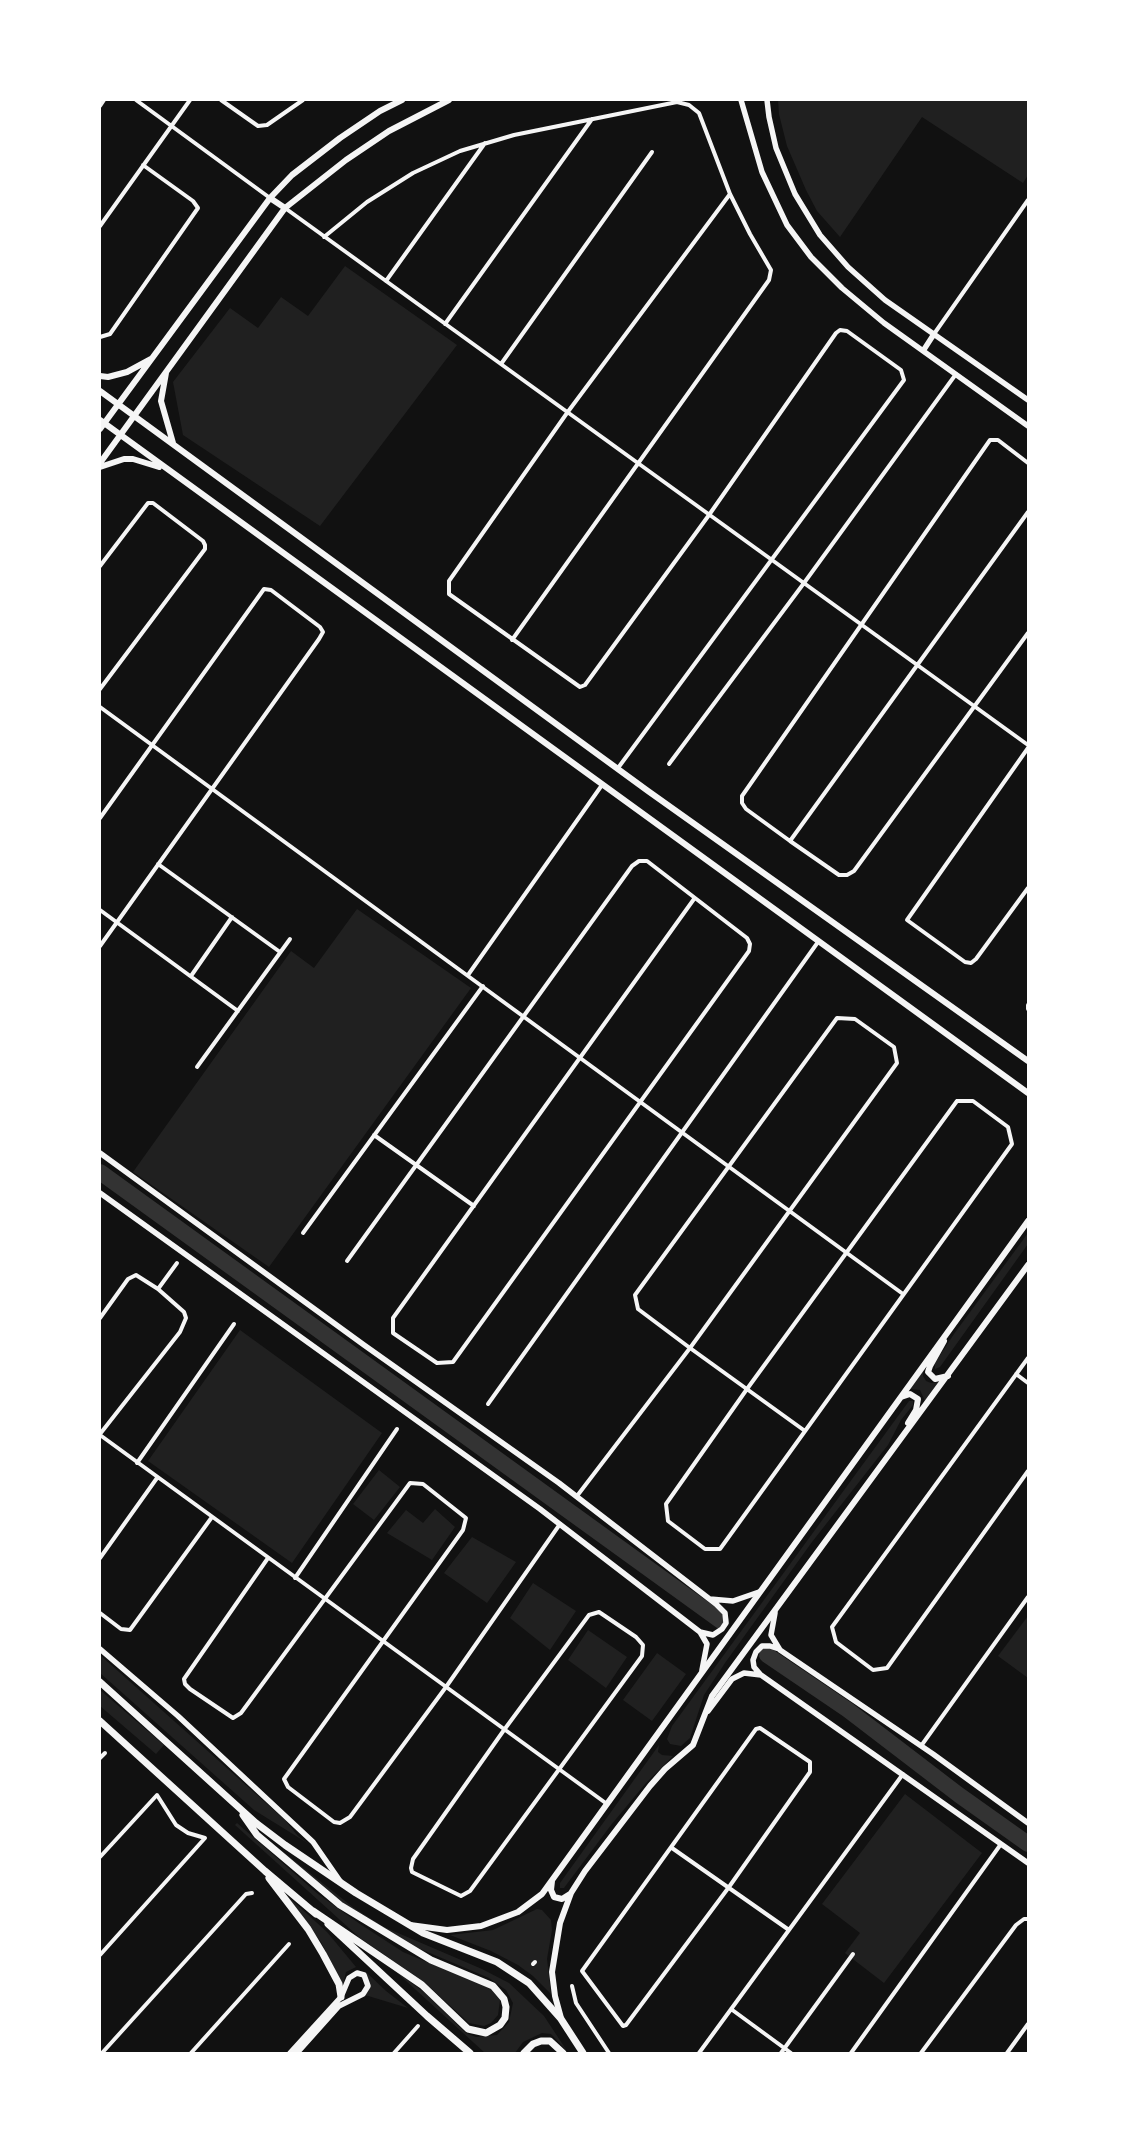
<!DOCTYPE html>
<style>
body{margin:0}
#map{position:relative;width:1128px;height:2153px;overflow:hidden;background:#111;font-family:Raleway,sans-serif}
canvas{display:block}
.frame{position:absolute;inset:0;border:101px solid #fff;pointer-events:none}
</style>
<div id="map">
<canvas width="1128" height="2153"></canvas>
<div class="frame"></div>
</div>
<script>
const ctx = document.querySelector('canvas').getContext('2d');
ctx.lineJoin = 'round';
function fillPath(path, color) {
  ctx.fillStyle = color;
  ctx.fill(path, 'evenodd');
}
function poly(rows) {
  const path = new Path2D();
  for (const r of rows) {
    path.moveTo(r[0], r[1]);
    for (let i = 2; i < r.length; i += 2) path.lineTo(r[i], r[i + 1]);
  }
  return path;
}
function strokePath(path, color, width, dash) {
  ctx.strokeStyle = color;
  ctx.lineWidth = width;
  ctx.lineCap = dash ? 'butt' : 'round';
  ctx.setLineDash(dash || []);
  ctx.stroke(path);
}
fillPath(poly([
 [778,100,1028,100,1028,175,1023,183,922,117,840,237,817,211,806,190,787,146,779,114],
 [345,266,457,345,320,526,183,435,173,382,230,308,258,328,281,297,308,316],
 [357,909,471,988,269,1267,133,1172,291,951,314,968],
 [1028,1233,1028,1244,940,1367,935,1369,935,1363,954,1334],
 [240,1330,382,1433,292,1563,148,1461],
 [923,1371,923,1376,926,1381,931,1383,939,1382,925,1401,920,1390,910,1389],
 [909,1401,913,1401,913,1405,901,1420,888,1445,812,1542,725,1663,704,1695,690,1738,681,1746,670,1744,667,1739,672,1726],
 [379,1470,400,1487,374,1520,353,1504],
 [435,1509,455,1527,432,1560,387,1533,406,1510,423,1523],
 [472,1537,516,1562,487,1603,444,1573],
 [533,1583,576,1611,550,1650,510,1618],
 [1028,1616,1028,1678,998,1656],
 [588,1630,627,1657,606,1688,568,1660],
 [657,1653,686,1674,652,1721,623,1700],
 [100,1655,284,1819,298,1836,309,1844,254,1810,100,1673],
 [100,1690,164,1745,156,1754,100,1706],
 [659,1745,658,1752,662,1755,673,1756,646,1783,611,1825,564,1888,560,1888,560,1883],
 [905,1794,982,1853,884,1983,845,1953,860,1933,822,1904],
 [237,1823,318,1894,360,1924,403,1952,491,1989,500,2000,498,2015,491,2023,484,2026,469,2023,424,1982,360,1938,235,1825],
 [267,1839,354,1908,384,1927,482,1969,509,1983,544,2016,567,2051,551,2034,542,2033,523,2042,515,2053,485,2053,393,1969,425,1993,466,2033,476,2037,497,2035,509,2022,513,2003,506,1990,489,1978,418,1948,336,1899],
 [283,1892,327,1932,356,1967,346,1972,343,1985,321,1942],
 [537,1909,542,1910,551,1920,552,1930,547,1959,551,1994,533,1976,518,1965,491,1951,450,1935,493,1930],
 [366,1972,386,1991,408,2008,365,1995,370,1983]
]), '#202020');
strokePath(poly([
 [100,1172,721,1621],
 [767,1655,848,1710,959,1795,1028,1844]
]), '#333', 16);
strokePath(poly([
 [136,100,270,198],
 [221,100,258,126,267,125,303,100],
 [100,106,104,100],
 [285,208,1028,745],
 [100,226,190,100],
 [324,237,367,202,413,173,460,151,514,135,677,102,689,105,699,113,730,194,750,234,771,270,769,280,512,640],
 [386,281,485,143],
 [445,324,592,119],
 [934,334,1028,200],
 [100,337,110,334,198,208,193,201,143,165],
 [501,364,652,152],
 [1028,463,998,440,990,440,742,796,742,803,746,809,790,841,839,875,847,875,854,871,1028,633],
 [100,566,148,503,153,503,203,541,205,545,205,549,100,689],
 [100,707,903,1294],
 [1028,748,907,920,965,962,971,963,976,959,1028,888],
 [669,764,804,583,956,374],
 [618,768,904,380,901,370,847,331,840,330,836,333,709,515,585,685,580,687,449,594,449,581,567,413,730,194],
 [100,818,264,589,271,590,320,627,323,632,319,639,100,946],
 [790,841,1028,512],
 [158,864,280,952],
 [100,910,238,1011],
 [468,975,602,785],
 [191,976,232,917],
 [1028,1005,1028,1009],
 [197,1067,290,939],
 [957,1101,973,1101,1008,1127,1012,1144,720,1549,705,1549,668,1521,666,1504,747,1389,957,1101],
 [374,1135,474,1206],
 [303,1233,483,986],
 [347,1261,632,866,639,861,647,861,747,938,750,944,749,951,453,1362,437,1363,393,1333,393,1318,694,899],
 [158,1289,177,1263],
 [100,1318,128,1279,136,1275,158,1289,184,1312,186,1318,180,1332,100,1434],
 [1028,1358,832,1627,836,1642,873,1670,887,1668,1028,1471],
 [1016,1374,1028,1383],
 [488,1404,818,942],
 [100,1435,607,1804],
 [137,1463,234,1324],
 [577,1496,690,1348,897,1063,894,1047,855,1019,837,1018,635,1295,638,1309,690,1348,805,1431],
 [100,1558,157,1478],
 [268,1558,184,1679,185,1684,190,1689,233,1718,241,1713,410,1483,423,1484,466,1518,463,1530,284,1779,288,1787,334,1822,340,1823,350,1817,446,1687,560,1524],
 [295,1578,397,1429],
 [599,1612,636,1637,643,1645,642,1656,470,1891,461,1896,412,1872,411,1868,413,1859,504,1730,589,1615,599,1612],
 [100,1613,121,1629,130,1630,212,1517],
 [760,1728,810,1762,810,1772,729,1887,626,2025,623,2026,582,1971,756,1729,760,1728],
 [921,1746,1028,1597],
 [100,1758,105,1753],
 [672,1848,789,1930],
 [100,1857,157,1795,176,1825,188,1833,205,1838,100,1955],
 [533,1964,535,1962],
 [572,1986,576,2003,609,2053],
 [731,2009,791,2053],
 [102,2053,246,1894,252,1893],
 [191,2053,289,1944],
 [394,2053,418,2026],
 [699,2053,903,1774],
 [781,2053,853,1954],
 [851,2053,1001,1844],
 [921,2053,1016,1925,1024,1919,1028,1919],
 [1007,2053,1028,2024]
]), '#f5f5f5', 4);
strokePath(poly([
 [741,100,762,172,787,225,811,257,842,288,884,323,1028,426],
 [767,100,769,117,776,148,795,194,820,235,848,267,885,300,1028,400],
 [923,351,934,334],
 [100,1153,364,1345,559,1483,716,1604,725,1613,726,1623,722,1629,713,1635,700,1632],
 [100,1193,540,1509,700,1632,707,1644,702,1670],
 [710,1599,733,1601,759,1592],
 [775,1613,771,1635,780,1650,933,1754,1028,1823],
 [100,1649,178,1716,313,1842,340,1881],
 [760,1674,754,1667,753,1660,756,1652,762,1646,770,1646,779,1649],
 [708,1711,732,1679,744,1673,761,1675,1028,1863],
 [290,2053,341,1997,349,1978,357,1973,364,1975,368,1986,363,1994,339,2006,297,2053]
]), '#f5f5f5', 5.5);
strokePath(poly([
 [270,198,285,208],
 [166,373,161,401,173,443],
 [100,376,108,377,127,372,151,359],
 [100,391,648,791,1028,1061],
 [100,420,1028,1093],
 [100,429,270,198,292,175,340,138,380,111,402,100],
 [100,463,285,208,346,160,389,131,449,100],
 [100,467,124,459,133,459,159,467],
 [944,1341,930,1366,928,1372,935,1379,948,1376],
 [901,1397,910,1394,918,1399,916,1410,908,1423],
 [552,1881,551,1890,554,1897,562,1899,570,1894],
 [410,1925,447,1930,481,1926,518,1912,542,1894,1028,1221],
 [561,2018,555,1996,552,1972,560,1923,571,1893,585,1871,650,1786,665,1769,693,1745,712,1696,1028,1265]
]), '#f5f5f5', 6);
strokePath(poly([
 [100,1682,256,1823,285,1845,356,1893,423,1933,497,1962,529,1983,561,2019,583,2053],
 [100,1721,265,1871,316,1914],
 [243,1815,257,1835,340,1905,431,1960,493,1986,504,1999,506,2007,505,2018,500,2025,486,2033,468,2029,422,1985,313,1911],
 [269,1878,308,1929,323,1954,339,1984,341,1997],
 [328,1924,427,2016,470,2053],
 [524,2053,533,2044,541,2041,550,2041,563,2053]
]), '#f5f5f5', 7);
</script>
